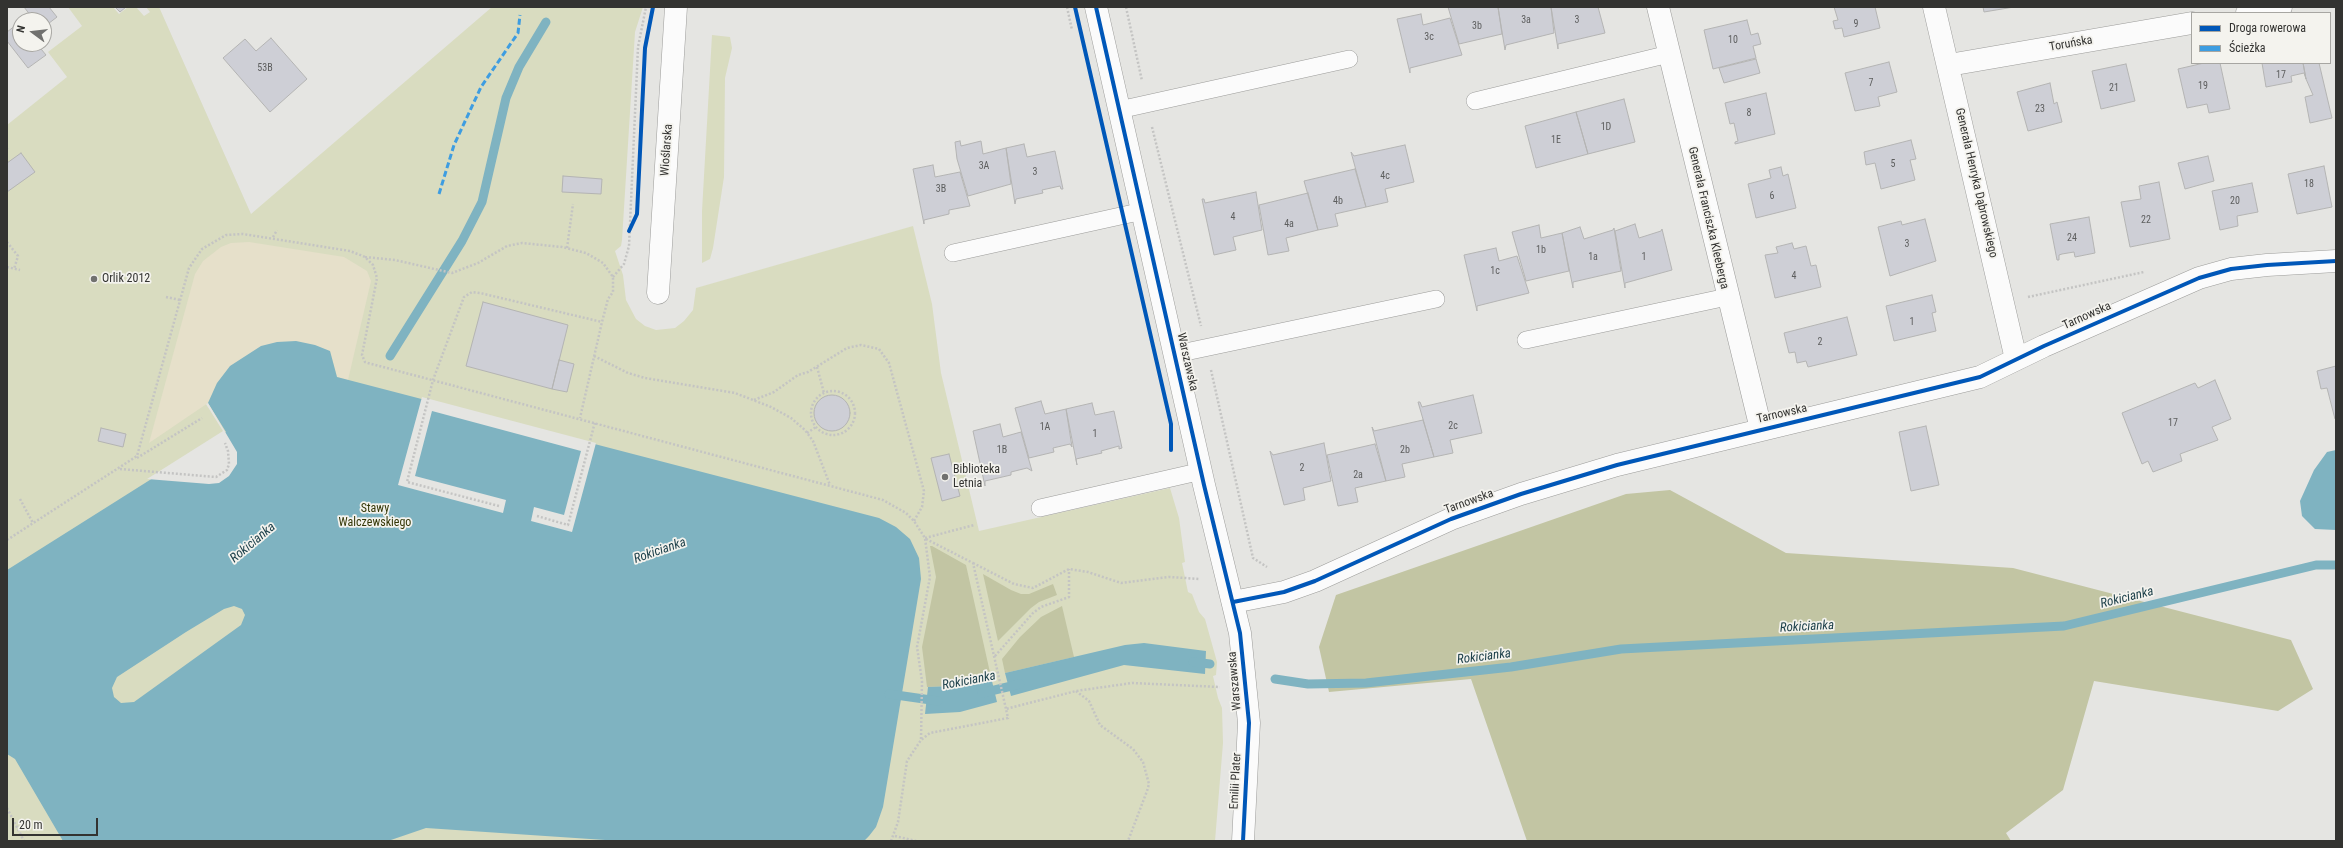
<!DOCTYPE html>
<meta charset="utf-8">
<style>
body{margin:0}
#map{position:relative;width:2343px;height:848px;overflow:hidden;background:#e5e5e2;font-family:"Roboto Condensed",sans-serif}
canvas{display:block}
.frame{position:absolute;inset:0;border:8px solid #333331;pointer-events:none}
.legend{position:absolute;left:2191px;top:12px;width:140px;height:52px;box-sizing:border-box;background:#f4f3ee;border:1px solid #a7a6a2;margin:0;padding:5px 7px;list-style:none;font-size:12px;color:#333331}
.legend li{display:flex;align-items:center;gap:8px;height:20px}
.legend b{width:20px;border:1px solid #a7a6a2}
.north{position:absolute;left:12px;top:12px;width:40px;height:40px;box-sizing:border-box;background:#f4f3ee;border:1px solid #a7a6a2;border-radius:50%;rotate:285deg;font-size:11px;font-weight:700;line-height:16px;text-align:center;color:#333331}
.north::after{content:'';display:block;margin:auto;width:14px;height:18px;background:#71716f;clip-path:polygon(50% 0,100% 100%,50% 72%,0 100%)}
.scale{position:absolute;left:12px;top:818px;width:86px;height:18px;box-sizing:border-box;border:2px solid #333331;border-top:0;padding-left:5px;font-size:12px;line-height:14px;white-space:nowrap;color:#333331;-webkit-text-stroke:3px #f4f3ee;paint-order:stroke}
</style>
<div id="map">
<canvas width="2343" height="848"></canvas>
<div class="frame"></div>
<ul class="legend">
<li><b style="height:5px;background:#0057b8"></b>Droga rowerowa</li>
<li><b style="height:5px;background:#3e9de1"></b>Ścieżka</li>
</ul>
<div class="north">N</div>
<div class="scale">20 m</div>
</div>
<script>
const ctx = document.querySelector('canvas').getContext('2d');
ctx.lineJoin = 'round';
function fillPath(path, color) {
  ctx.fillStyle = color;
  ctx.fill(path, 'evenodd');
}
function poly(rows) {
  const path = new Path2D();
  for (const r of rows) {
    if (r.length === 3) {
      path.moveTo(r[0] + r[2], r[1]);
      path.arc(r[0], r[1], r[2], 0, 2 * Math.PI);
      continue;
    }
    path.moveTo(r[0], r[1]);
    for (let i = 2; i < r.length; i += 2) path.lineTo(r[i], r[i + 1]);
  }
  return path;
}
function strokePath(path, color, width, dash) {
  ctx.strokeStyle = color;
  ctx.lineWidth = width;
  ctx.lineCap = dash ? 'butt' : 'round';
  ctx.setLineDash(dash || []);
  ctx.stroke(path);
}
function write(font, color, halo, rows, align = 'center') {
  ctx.font = font + ' "Roboto Condensed",sans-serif';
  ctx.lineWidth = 3.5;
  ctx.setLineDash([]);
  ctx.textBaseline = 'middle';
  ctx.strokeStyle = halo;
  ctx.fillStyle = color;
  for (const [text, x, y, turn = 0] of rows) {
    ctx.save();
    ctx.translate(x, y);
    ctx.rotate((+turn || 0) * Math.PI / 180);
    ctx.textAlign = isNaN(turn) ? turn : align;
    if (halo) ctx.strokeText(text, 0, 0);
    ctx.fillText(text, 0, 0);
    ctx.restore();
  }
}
fillPath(poly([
 [68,7,113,7,119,14,128,7,136,7,144,16,150,12,146,7,159,7,251,214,492,7,643,7,635,32,622,240,621,246,615,251,623,275,626,300,636,319,645,326,656,330,675,328,684,321,693,310,696,288,913,226,932,304,941,373,979,531,1170,488,1179,518,1185,562,1182,563,1188,592,1192,594,1199,612,1205,619,1217,662,1216,675,1213,676,1218,698,1222,708,1223,743,1215,841,7,841,7,125,67,77,48,52,82,26],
 [712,35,730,37,732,48,725,78,724,177,713,248,710,259,702,263,702,211]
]), '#d9dcc0');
fillPath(poly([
 [1670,490,1786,553,2013,568,2291,640,2313,689,2278,711,2094,681,2063,790,2006,833,2011,841,1527,841,1471,679,1329,692,1319,647,1336,595,1626,494],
 [930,546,932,546,966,565,991,677,951,686,927,687,922,647,936,577],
 [983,574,1011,590,1021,594,1029,594,1053,584,1057,595,1039,602,1031,608,998,641],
 [1062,606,1074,657,1005,673,1002,659,1020,637,1041,617]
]), '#c2c5a3');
fillPath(poly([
 [249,242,344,257,367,271,371,281,348,380,337,377,330,351,217,383,208,403,149,443,195,274,203,261,221,247,231,243]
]), '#e6e0ca');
fillPath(poly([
 [296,341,315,345,330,351,337,377,879,518,896,527,910,539,919,558,921,579,883,807,876,827,869,836,864,841,620,841,426,828,388,841,63,841,15,759,7,754,7,570,226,432,208,403,217,383,230,366,261,346,277,342],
 [234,606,242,609,245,615,241,625,134,702,121,703,114,697,112,688,117,677,186,632,224,609],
 [2336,450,2336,530,2315,529,2302,516,2300,501,2314,470,2327,452],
 [1144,643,1206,651,1205,674,1124,665,1011,696,1005,673,1125,645],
 [991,677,997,702,960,712,925,714,928,687,951,686]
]), '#7fb3c1');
fillPath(poly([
 [422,397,596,443,572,532,531,521,534,507,564,515,581,451,432,411,415,476,506,500,503,513,398,485],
 [208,403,237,452,237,464,229,476,219,483,209,484,147,479,223,431,206,404]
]), '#e5e5e2');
strokePath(poly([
 [390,356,462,241,482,202,506,98,519,67,546,22],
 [1193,662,1210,664],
 [1275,679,1308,684,1366,683,1511,667,1621,649,2064,626,2316,565,2336,565],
 [982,693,1020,684],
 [889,694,938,701]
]), '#7fb3c1', 9);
const building = poly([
 [24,7,49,7,57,17,44,27,44,20,34,20,24,7],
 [115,7,126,7,120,12,115,7],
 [1448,7,1498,7,1502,34,1459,44,1448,7],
 [1498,7,1551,7,1554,33,1506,45,1505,50,1498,7],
 [1551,7,1598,7,1605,33,1558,44,1558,49,1551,7],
 [1834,7,1875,7,1880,28,1844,37,1842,28,1835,29,1833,21,1838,20,1834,7],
 [1983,7,2014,7,1984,12,1983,7],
 [1421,14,1423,25,1450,18,1462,55,1410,68,1410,73,1397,19,1421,14],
 [1747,20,1751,35,1758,33,1761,44,1753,46,1756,58,1713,69,1704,30,1747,20],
 [20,22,20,44,37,44,46,55,28,68,7,41,7,32,20,22],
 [271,38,307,79,270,112,223,58,245,39,256,51,271,38],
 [1756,59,1760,73,1724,83,1719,68,1756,59],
 [1889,62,1897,92,1878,97,1880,106,1855,111,1845,73,1889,62],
 [2204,63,2220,63,2230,109,2209,113,2207,104,2187,108,2178,69,2204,63],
 [2262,63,2303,63,2306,79,2304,73,2291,76,2292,82,2266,87,2262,63],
 [2303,63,2319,63,2332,118,2310,123,2305,97,2313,95,2306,79,2303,63],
 [2126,64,2135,101,2101,109,2092,71,2126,64],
 [2050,83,2054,104,2057,102,2062,122,2028,131,2017,92,2050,83],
 [1766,93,1775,134,1735,144,1735,142,1738,141,1734,123,1730,124,1725,103,1766,93],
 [1624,99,1635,142,1588,154,1576,112,1624,99],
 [1576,112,1588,154,1536,168,1525,126,1576,112],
 [1911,140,1916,159,1910,160,1915,180,1881,189,1875,163,1866,165,1864,152,1911,140],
 [960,141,961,146,981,141,983,154,1006,148,1011,184,968,196,957,159,955,142,960,141],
 [1024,144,1027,157,1055,151,1063,189,1061,189,1060,186,1042,190,1043,193,1016,199,1015,204,1006,148,1024,144],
 [1405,145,1414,182,1385,189,1388,202,1366,207,1351,152,1354,156,1405,145],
 [21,153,35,172,7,192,7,163,21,153],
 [2208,156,2214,181,2185,189,2178,163,2208,156],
 [933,165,935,177,960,172,970,206,949,210,949,214,924,220,924,224,913,169,933,165],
 [2324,166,2332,207,2297,214,2288,174,2324,166],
 [1781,167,1783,176,1788,174,1796,208,1756,218,1748,184,1771,178,1769,170,1781,167],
 [1355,169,1366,207,1335,214,1338,226,1318,230,1304,181,1355,169],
 [563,176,602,179,601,194,562,192,563,176],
 [2159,182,2170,239,2130,247,2121,202,2141,199,2139,186,2159,182],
 [2252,183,2258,212,2237,216,2238,226,2220,230,2212,191,2252,183],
 [1256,192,1262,230,1233,237,1236,250,1214,255,1202,199,1204,199,1205,203,1256,192],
 [1308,193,1318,230,1286,238,1289,251,1268,255,1259,205,1308,193],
 [2089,217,2095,253,2075,257,2074,252,2062,254,2059,255,2059,260,2057,260,2050,224,2089,217],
 [1925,219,1936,261,1890,276,1878,227,1901,221,1902,225,1925,219],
 [1635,224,1639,238,1661,231,1662,229,1672,270,1625,283,1625,288,1615,231,1635,224],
 [1539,225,1541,238,1562,233,1569,271,1526,281,1512,232,1539,225],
 [1580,227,1584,239,1613,230,1614,228,1621,271,1573,282,1573,288,1562,233,1580,227],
 [1792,243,1794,249,1806,246,1811,266,1816,265,1821,287,1775,298,1765,255,1778,253,1776,247,1792,243],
 [1496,248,1499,261,1517,256,1529,293,1477,306,1477,311,1464,255,1496,248],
 [1932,295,1936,312,1932,313,1936,331,1894,341,1886,306,1932,295],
 [483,302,568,325,552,389,466,366,483,302],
 [1847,317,1857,355,1808,367,1806,361,1797,363,1795,352,1789,353,1784,333,1847,317],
 [559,360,574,364,567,392,552,389,559,360],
 [2336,366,2336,418,2335,419,2327,388,2321,389,2317,371,2336,366],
 [2215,380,2231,419,2212,427,2218,440,2180,454,2182,461,2153,472,2148,461,2142,464,2122,413,2195,383,2198,388,2215,380],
 [1473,395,1482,433,1450,440,1453,453,1434,457,1418,402,1420,402,1422,407,1473,395],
 [832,413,18],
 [1041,401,1045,414,1066,409,1072,447,1070,444,1053,448,1054,452,1029,458,1015,408,1041,401],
 [1092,403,1095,415,1114,411,1122,448,1119,449,1119,446,1101,451,1102,453,1076,459,1077,465,1066,409,1092,403],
 [1423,420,1434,457,1402,464,1405,477,1386,481,1372,427,1374,431,1423,420],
 [1000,424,1003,437,1021,432,1032,471,1027,468,1011,472,1011,475,985,481,985,486,973,431,1000,424],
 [1926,426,1939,485,1911,491,1899,432,1926,426],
 [101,428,126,434,123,447,98,441,101,428],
 [1324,443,1331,481,1303,488,1305,500,1284,505,1270,451,1273,455,1324,443],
 [1375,444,1386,481,1355,488,1358,502,1338,506,1327,455,1375,444],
 [949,454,960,496,942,501,931,458,949,454]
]);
fillPath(building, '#cecfd6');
strokePath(building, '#b4b4b3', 1);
const service = poly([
 [1475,101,1669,54],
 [1119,110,1349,59],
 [953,253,1143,211],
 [1526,340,1727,297],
 [1176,354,1436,299],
 [1040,508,1202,471]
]);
const minor = poly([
 [1658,7,1761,429],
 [1934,7,2016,359],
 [2247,13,2281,7],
 [1949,65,2192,23],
 [658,293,676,7],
 [1233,602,1284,592,1315,581,1451,519,1521,494,1617,465,1980,377,2044,346,2199,278,2231,269,2267,265,2336,261]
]);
const tertiary = poly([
 [1096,7,1204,485,1240,633,1249,723,1243,841]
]);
strokePath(service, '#9c9c9a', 18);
strokePath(minor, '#9c9c9a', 23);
strokePath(tertiary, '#9c9c9a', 23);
strokePath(poly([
 [1067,7,1072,30],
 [1126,7,1142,81],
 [1152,127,1201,326],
 [7,149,7,148],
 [273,237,277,230],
 [7,242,18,256,14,269],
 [567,248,573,204],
 [365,257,395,260,452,273,478,263,507,246,522,243,562,247,586,253,603,263,613,277,613,292,608,299,602,322,580,418],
 [7,267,20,270],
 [613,277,624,264,629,246,638,47,646,7],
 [166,297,180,300],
 [2028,297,2144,272],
 [594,356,628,373,645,378,735,393,771,407,791,418,805,430,813,441,830,485],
 [817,367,824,393],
 [1211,370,1253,558,1267,567],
 [833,413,22],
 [754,400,774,392,798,375,808,372,847,348,861,345,879,349,889,363,924,491,922,507,914,521],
 [807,433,816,427],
 [137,458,202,418],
 [120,469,216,477,227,470,229,464,228,451,225,443],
 [20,499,33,523],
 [499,506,407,482,433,380,464,297,472,292,480,293,602,322],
 [537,516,568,525,595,422],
 [925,538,974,525],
 [926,539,973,563,1006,709],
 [7,540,137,456,189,268,202,249,226,235,243,234,350,251,365,257,373,265,377,278,362,355,365,362,368,363,883,500,906,513,914,521,925,538,930,577,917,647,922,681,921,740],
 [973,563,1014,584,1033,588,1069,569,1088,572,1121,583,1169,577,1200,579],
 [995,656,1033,613,1041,607,1069,597,1069,569],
 [1076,691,1089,701,1100,725,1133,749,1143,762,1149,784,1147,791,1128,841],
 [7,808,24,841],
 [895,836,916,841],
 [891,841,898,822,907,761,921,740,930,733,1008,718,1006,709,1076,691,1132,683,1220,687]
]), '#c4c4c3', 2.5, [2, 2]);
strokePath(service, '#fbfbfb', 17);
strokePath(minor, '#fbfbfb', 22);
strokePath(tertiary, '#fbfbfb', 22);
strokePath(poly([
 [439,194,454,145,481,87,518,33,520,15]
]), '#3e9de1', 3, [6, 3]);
strokePath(poly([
 [1075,7,1171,424,1171,450],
 [1096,7,1204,485,1240,633,1249,723,1243,841],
 [629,231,637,214,645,48,653,7],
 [1233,602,1284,592,1315,581,1451,519,1521,494,1617,465,1980,377,2044,346,2199,278,2231,269,2267,265,2336,261]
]), '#0057b8', 4);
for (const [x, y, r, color] of [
 [94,279,4,"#71716f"],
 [945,477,4,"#71716f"]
]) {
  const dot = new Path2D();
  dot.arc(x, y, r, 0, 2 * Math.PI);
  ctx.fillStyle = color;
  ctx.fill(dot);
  strokePath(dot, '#f4f3ee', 1.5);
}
write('10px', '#5d5e5e', null, [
 ["3a",1526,20],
 ["3",1577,20],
 ["9",1856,24],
 ["3b",1477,26],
 ["3c",1429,37],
 ["10",1733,40],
 ["53B",265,68],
 ["17",2281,75],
 ["7",1871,83],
 ["19",2203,86],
 ["21",2114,88],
 ["23",2040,109],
 ["8",1749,113],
 ["1D",1606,127],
 ["1E",1556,140],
 ["5",1893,164],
 ["3A",984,166],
 ["3",1035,172],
 ["4c",1385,176],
 ["18",2309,184],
 ["3B",941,189],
 ["6",1772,196],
 ["4b",1338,201],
 ["20",2235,201],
 ["4",1233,217],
 ["22",2146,220],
 ["4a",1289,224],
 ["24",2072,238],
 ["3",1907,244],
 ["1b",1541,250],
 ["1a",1593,257],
 ["1",1644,257],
 ["1c",1495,271],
 ["4",1794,276],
 ["1",1912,322],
 ["2",1820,342],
 ["17",2173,423],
 ["2c",1453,426],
 ["1A",1045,427],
 ["1",1095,434],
 ["1B",1002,450],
 ["2b",1405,450],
 ["2",1302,468],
 ["2a",1358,475]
]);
write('12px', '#333331', '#f4f3ee', [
 ["Toruńska",2071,44,-10],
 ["Wioślarska",667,150,-86],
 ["Generała Henryka Dąbrowskiego",1976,183,77],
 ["Generała Franciszka Kleeberga",1708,218,77],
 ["Tarnowska",2087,316,-24],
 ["Warszawska",1187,362,77],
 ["Tarnowska",1782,414,-13],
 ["Tarnowska",1469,502,-20],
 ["Warszawska",1235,681,-95],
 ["Emilii Plater",1236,781,-87]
]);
write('12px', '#333331', '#f4f3ee', [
 ["Orlik 2012",102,279],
 ["Biblioteka",953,470],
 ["Letnia",953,484]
], 'left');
write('12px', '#343707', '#f4f3ee', [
 ["Stawy",375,509],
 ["Walczewskiego",375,523]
]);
write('italic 13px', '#1e414b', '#f4f3ee', [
 ["Rokicianka",253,543,-40],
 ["Rokicianka",660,551,-19],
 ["Rokicianka",2127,598,-14],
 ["Rokicianka",1807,627,-3],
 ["Rokicianka",1484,657,-7],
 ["Rokicianka",969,681,-11]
]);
</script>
